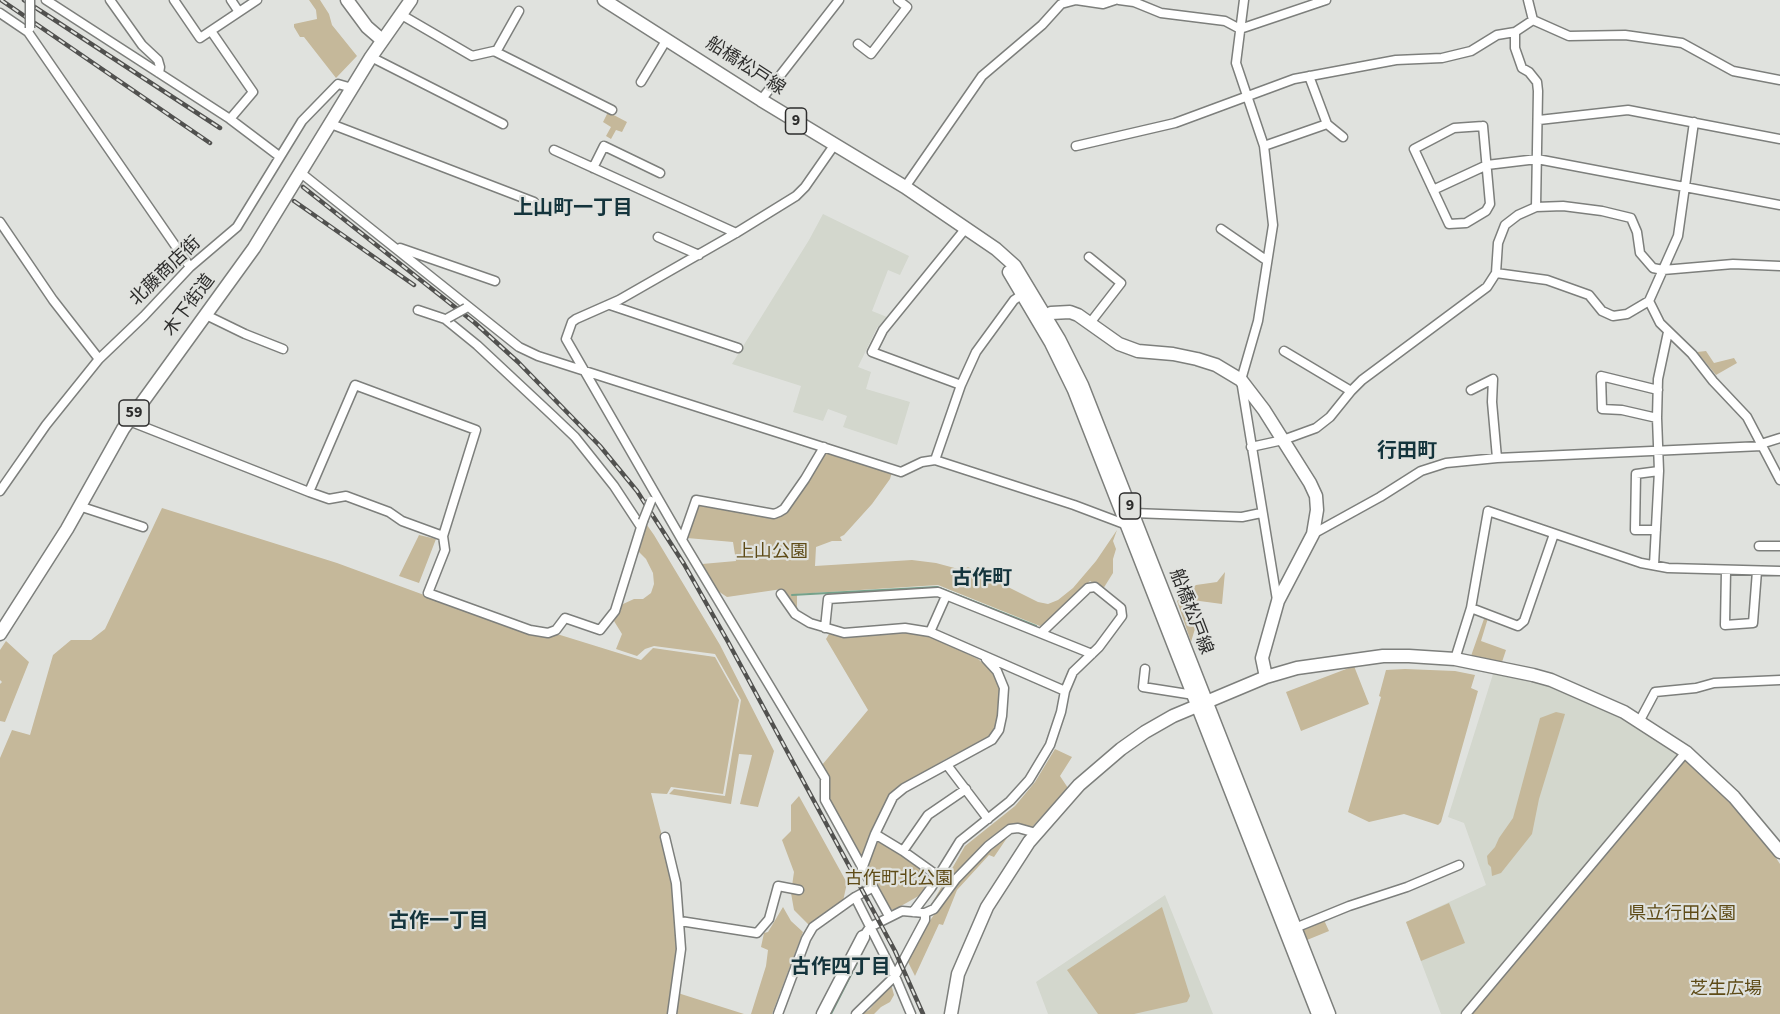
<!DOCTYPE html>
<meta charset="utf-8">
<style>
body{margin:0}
canvas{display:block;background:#e0e2de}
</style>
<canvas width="1780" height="1014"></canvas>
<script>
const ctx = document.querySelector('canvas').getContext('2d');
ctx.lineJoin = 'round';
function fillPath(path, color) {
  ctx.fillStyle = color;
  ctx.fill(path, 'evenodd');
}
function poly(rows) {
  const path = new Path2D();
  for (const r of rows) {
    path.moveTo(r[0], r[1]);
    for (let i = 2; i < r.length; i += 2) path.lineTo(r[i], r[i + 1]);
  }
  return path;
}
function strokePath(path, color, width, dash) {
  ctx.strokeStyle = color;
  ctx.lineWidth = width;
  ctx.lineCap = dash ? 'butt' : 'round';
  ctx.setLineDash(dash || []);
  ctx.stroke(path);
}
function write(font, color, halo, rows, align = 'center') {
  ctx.font = font + ' "Source Sans 3","Noto Sans JP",sans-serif';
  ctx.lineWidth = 4.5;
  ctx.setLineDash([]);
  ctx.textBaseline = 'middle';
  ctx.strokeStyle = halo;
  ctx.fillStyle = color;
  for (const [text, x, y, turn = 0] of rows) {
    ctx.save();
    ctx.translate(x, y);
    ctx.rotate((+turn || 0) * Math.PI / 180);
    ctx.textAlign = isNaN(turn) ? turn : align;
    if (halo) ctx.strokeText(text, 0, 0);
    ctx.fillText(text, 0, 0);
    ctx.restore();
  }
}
fillPath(poly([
 [823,214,909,256,900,275,888,270,872,311,887,317,877,328,858,367,871,372,866,389,910,402,897,445,843,427,847,416,828,409,823,421,793,412,801,386,732,364,809,240],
 [1494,671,1548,685,1623,718,1679,754,1462,1014,1441,1014,1406,922,1486,885,1464,823,1448,817],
 [1165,895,1213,1014,1048,1014,1036,982]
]), '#d3d7cd');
fillPath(poly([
 [309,0,320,0,329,14,332,25,357,56,336,78,304,37,300,37,294,27,294,24,317,19,316,10],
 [608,112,627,122,622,132,616,130,611,139,606,136,611,127,603,122],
 [1706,351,1714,363,1734,358,1737,363,1716,375,1697,352],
 [828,452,892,472,890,479,872,504,844,535,840,537,842,541,832,541,816,547,815,566,912,560,936,563,962,570,968,567,1038,602,1048,604,1058,600,1073,588,1096,561,1117,530,1113,541,1116,549,1113,559,1113,573,1103,589,1090,581,1049,621,1040,626,938,585,797,594,797,609,782,589,727,597,718,591,702,564,736,561,733,542,687,538,696,507,703,503,786,511,825,454],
 [162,508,337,563,533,635,548,637,557,634,641,660,653,648,715,657,739,700,723,794,671,787,667,794,651,793,673,879,678,950,669,1014,0,1014,0,758,12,730,30,735,53,655,71,640,91,640,105,629],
 [647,525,654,535,720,645,774,751,758,807,740,804,752,755,739,754,731,804,669,794,674,789,725,796,741,700,715,654,654,646,645,649,637,656,616,649,622,634,614,621,623,604,634,599,643,599,651,593,654,584,653,573,646,559,638,551,640,539],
 [419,535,436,539,419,583,399,576],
 [1225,572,1222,604,1192,600,1190,619,1197,622,1191,642,1177,601,1196,585,1217,582],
 [1485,616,1488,618,1481,641,1506,650,1502,662,1471,656],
 [906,633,931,637,978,659,994,673,1000,690,996,728,989,737,944,760,890,794,871,831,862,856,858,853,829,803,830,780,822,765,868,710,826,639,829,634,845,637],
 [6,641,29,662,5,722,0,721,0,684,2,682,0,680,0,650],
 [1354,666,1369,704,1301,731,1286,692],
 [1405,669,1455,671,1475,675,1471,688,1478,691,1441,822,1438,825,1404,814,1369,822,1348,812,1381,697,1379,696,1386,670],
 [1556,712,1565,714,1539,799,1532,834,1501,873,1492,876,1491,867,1488,864,1487,856,1495,847,1499,838,1513,818,1540,718],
 [1055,749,1072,757,1060,776,1068,788,1032,827,1019,824,954,877,931,905,965,846,1015,806,1035,782],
 [1685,758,1736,806,1757,829,1780,864,1780,1014,1471,1014],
 [799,796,847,883,843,901,809,925,794,910,791,893,794,872,782,840,791,831,791,805],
 [1011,832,994,857,989,855,957,890,943,925,939,924,915,976,907,960,929,922,958,880],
 [880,842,931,873,932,876,932,880,922,894,894,910,888,908,866,869,875,843],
 [1449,903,1465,943,1421,961,1406,922],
 [783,907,791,921,803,932,772,1014,751,1014,766,966,768,950,761,947,764,933,768,932],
 [1162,907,1190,996,1187,1002,1134,1014,1098,1014,1067,970],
 [1324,920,1329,931,1307,940,1302,929],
 [891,984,894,995,890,1002,881,1007,874,1014,862,1014,869,1010],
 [679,993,681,994,744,1014,676,1014]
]), '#c5b89a');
strokePath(poly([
 [792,595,937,587,1036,626],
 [831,1014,858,961]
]), '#75a28a', 2);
const street = poly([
 [46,0,230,119,279,156],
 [110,0,142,45,158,60,160,67,159,73],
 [174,0,200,38,257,0],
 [231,0,239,12],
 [1119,0,1134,2,1161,13,1225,21,1240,29,1326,0],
 [1244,0,1236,63,1264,146,1273,225,1258,321,1241,380,1277,600],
 [1528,0,1533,20],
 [0,13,28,32,190,267],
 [400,14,472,56,494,51,612,110],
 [211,31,253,92,230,119],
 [1515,32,1515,48,1522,68,1529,72,1537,82,1538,91,1536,207],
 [858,44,871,54,907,7,898,0],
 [496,52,519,11],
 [371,57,503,124],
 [1309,76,1327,124,1343,137],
 [641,82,667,39],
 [761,100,839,0],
 [1539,120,1628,110,1780,139],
 [1694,122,1678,236,1649,301,1660,323,1692,354,1713,381,1747,417,1780,480],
 [331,124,534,202],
 [1483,126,1490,204,1486,211,1466,223,1449,224,1414,149,1454,128,1483,126],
 [835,144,805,187,796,196,736,233,619,300,576,319,572,322,566,339,682,540,825,778,825,800,889,916],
 [1076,146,1175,123,1294,79,1396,60,1442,58,1471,51,1497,35,1515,32,1533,20,1569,36,1625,35,1682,43,1733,71,1780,80],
 [1264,146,1327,124],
 [554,150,736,233],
 [593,168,604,146,660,173],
 [301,173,519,347,538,356,901,472,922,462,935,460,1074,505,1127,525],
 [905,187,982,76,1042,25,1061,4,1076,0,1103,4,1115,0],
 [1433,190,1487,165,1537,159,1780,205],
 [0,222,53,300,99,359],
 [1221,229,1266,260],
 [658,237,699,255],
 [400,248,495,281],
 [1089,257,1121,283,1090,323],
 [1496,273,1547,280,1589,295,1602,311,1613,316,1627,314,1649,301],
 [610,305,738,348],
 [418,310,445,319,477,345,553,416,575,437,614,486,641,527],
 [206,315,245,334,283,349],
 [1284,351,1351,391],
 [961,385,872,352,883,330,966,228],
 [1471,390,1493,379,1492,402,1497,458],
 [1657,418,1622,410,1602,409,1601,376,1658,390],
 [129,421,309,492,329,499,346,496,389,512,402,521,443,536],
 [1761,444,1780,438],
 [1251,447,1283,440,1316,428,1330,417,1351,391,1362,380,1487,287,1496,273,1498,243,1505,225,1518,215,1536,207,1563,206,1602,211,1631,218,1637,232,1640,253,1653,268,1663,270,1733,264,1780,266],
 [935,460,961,385,976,352,1014,300,1023,294],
 [0,491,46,425,99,359,144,316,190,267,237,227,302,121,338,84,352,88],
 [309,492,355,385,476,430,443,536,445,550,428,593,530,630,548,633,556,630,565,618,600,630,615,611,643,521],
 [79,506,143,527],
 [1133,513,1242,517,1261,513],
 [1656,530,1635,530,1636,474,1659,471],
 [1313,534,1380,497,1421,471,1446,463,1497,458,1762,446],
 [682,540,696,500,774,514,779,512,784,509,805,479,824,447],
 [1759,546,1780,546],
 [1654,565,1659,471,1657,418,1658,379,1668,332],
 [1726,571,1725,625,1753,623,1757,571],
 [781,594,795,614,810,623,844,633,905,628,930,632,1065,691],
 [1471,608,1518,626,1524,621,1554,534],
 [825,628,828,599,938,592,1092,654],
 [930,632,946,596],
 [1455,659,1471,608,1488,511,1641,563,1668,568,1780,571],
 [1145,669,1143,687,1194,695],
 [1639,722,1655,692,1696,688,1714,683,1780,680],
 [947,765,988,819],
 [875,834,903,851,938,876],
 [665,837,676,883,681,949,672,1014],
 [903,851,928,815,966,789],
 [862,869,875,834,893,797,904,788,992,740,999,730,1002,716,1004,688,997,671,986,659],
 [855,897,895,976,911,1014],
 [913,912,931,888,960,841,1010,801,1029,780,1050,745,1061,712,1065,691,1073,672,1099,647,1122,616,1121,608,1095,587,1088,588,1042,632],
 [680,921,757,933,769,919,778,886,799,890],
 [1295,928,1349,906,1407,887,1459,865],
 [863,937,870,927,902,911,925,913,934,909,956,879,988,846,1010,829,1018,828,1036,833],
 [778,1014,806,939,813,927,855,897,872,888],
 [856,1014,895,976,925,920,925,913],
 [1466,1014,1686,752]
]);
const secondary = poly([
 [347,0,367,27,382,40],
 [1038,320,1051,313,1070,312,1078,315,1119,344,1138,351,1173,354,1197,359,1216,365,1241,380,1264,410,1310,483,1316,496,1317,510,1313,534,1278,601,1262,658,1266,677],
 [823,1014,863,937],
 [951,1014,958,974,987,907,1029,842,1079,785,1121,749,1145,732,1173,716,1266,677,1297,668,1383,656,1409,656,1455,659,1533,675,1551,680,1624,712,1686,752,1734,797,1780,852]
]);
const primary = poly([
 [604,0,761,100,905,187,996,249,1015,266,1059,339,1082,385,1329,1014],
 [1009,272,1051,343,1074,390,1318,1014],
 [0,634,67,529,123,429,254,248,371,57,411,0]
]);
strokePath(street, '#7d7f7c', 11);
strokePath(secondary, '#7d7f7c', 15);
strokePath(primary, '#7d7f7c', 15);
strokePath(street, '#fff', 8);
strokePath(secondary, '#fff', 12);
strokePath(primary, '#fff', 12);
const rail = poly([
 [1,0,210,143],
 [24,0,220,128],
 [303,187,475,323,518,362,600,446,637,491,684,564,727,640,895,951,923,1014],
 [294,201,414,285]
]);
strokePath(rail, '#51514f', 4.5);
strokePath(rail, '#e0e2de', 2, [7]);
const streetBridge = poly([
 [30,28,30,0],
 [448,318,466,308],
 [643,521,651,501]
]);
strokePath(streetBridge, '#7d7f7c', 11, []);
strokePath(streetBridge, '#fff', 8);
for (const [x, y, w] of [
 [796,121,21],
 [134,413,30],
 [1130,506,21]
]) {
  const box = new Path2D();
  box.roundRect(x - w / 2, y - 13, w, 26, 4.5);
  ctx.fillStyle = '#e0e2de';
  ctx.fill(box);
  strokePath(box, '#2d2d2c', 1.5);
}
write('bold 16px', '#2d2d2c', null, [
 ["9",796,121],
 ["59",134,413],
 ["9",1130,506]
]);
write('18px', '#2d2d2c', '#e0e2de', [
 ["船橋松戸線",745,67,33],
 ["北藤商店街",166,272,-44],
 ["木下街道",190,306,-53],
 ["船橋松戸線",1190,612,69]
]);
write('18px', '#5e4b17', '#e0e2de', [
 ["上山公園",772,553],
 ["古作町北公園",899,880],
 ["県立行田公園",1682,915],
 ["芝生広場",1726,990]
]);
write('bold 20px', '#14343c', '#e0e2de', [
 ["上山町一丁目",573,210],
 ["行田町",1407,453],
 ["古作町",982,580],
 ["古作一丁目",439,923],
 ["古作四丁目",841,969]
]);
</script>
